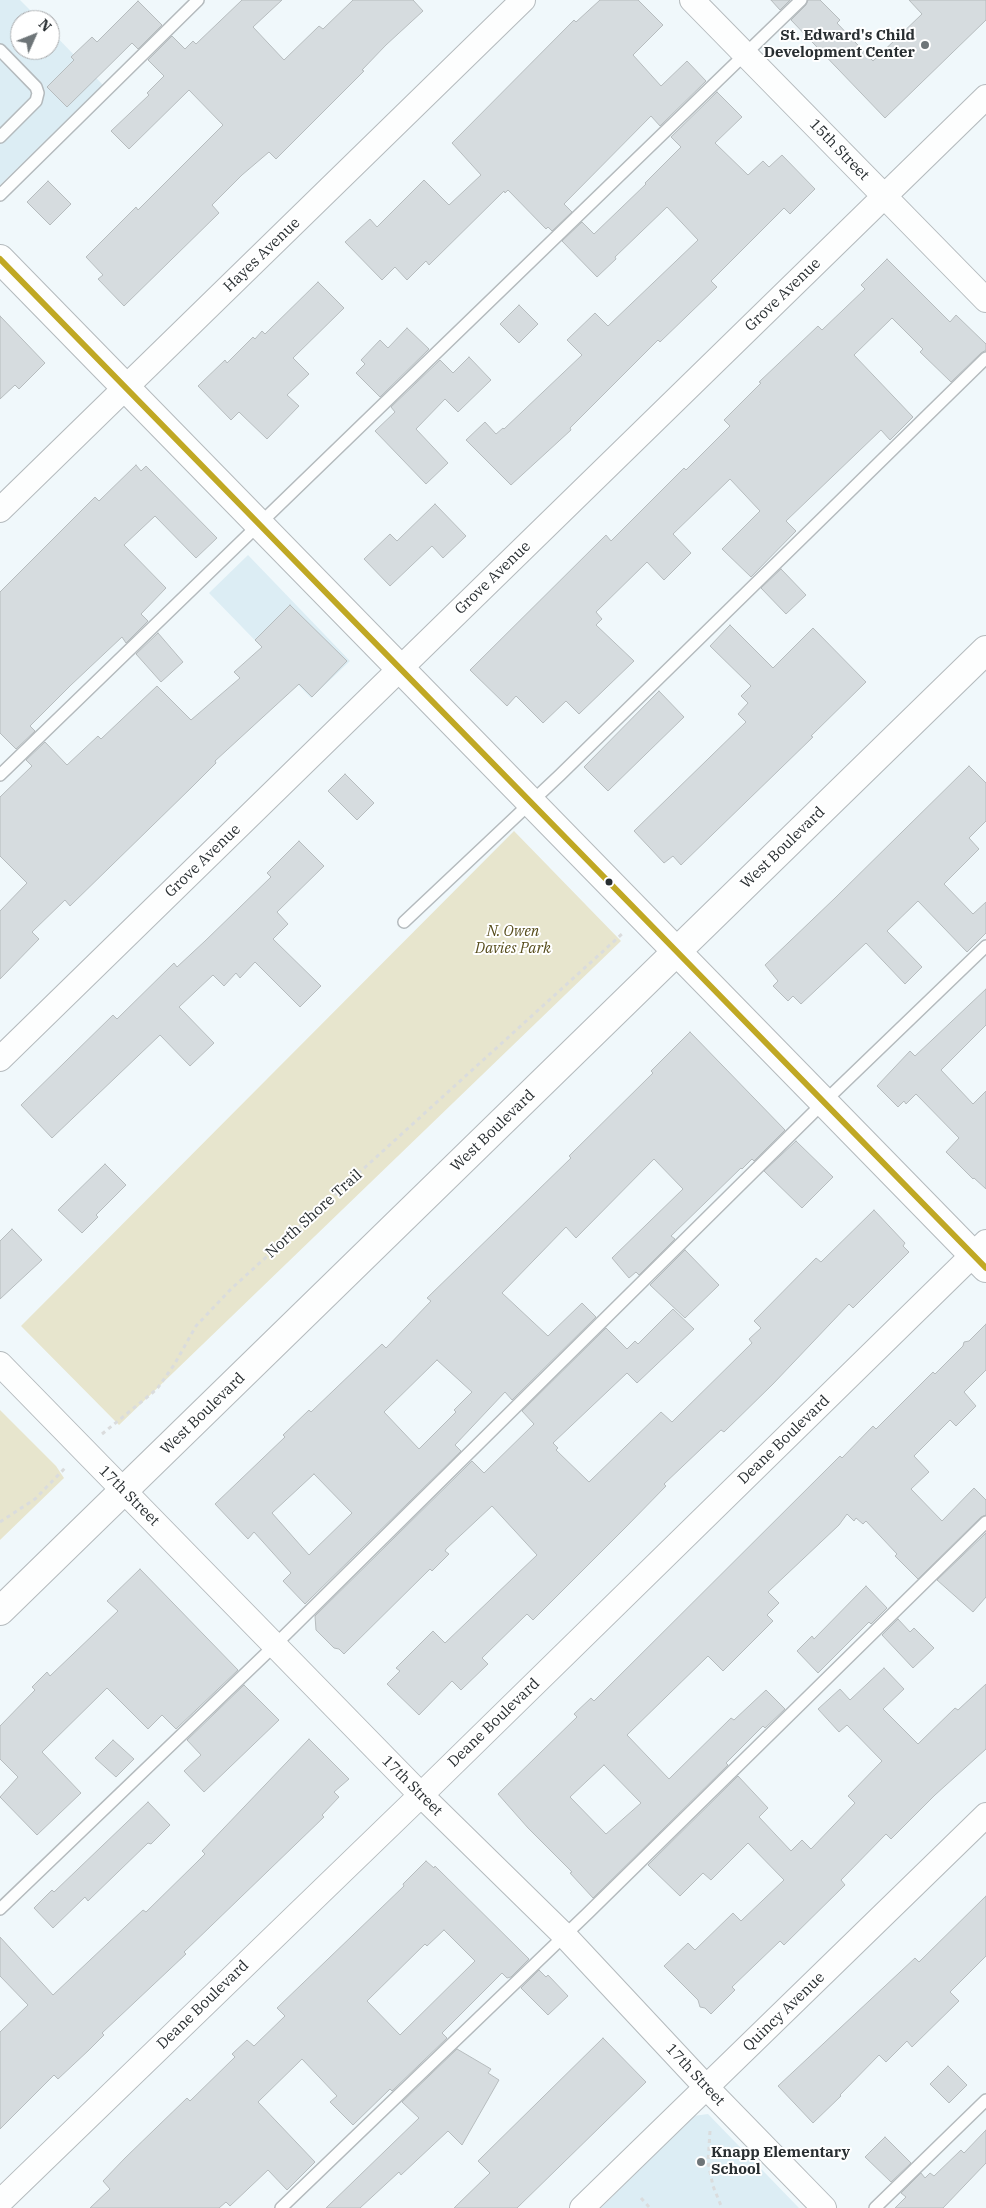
<!DOCTYPE html>
<style>
body{margin:0}
#map{position:relative;width:986px;height:2208px;overflow:hidden;background:#f0f8fb;font-family:"IBM Plex Serif",serif}
canvas{display:block}
.north{position:absolute;left:10px;top:10px;width:50px;height:50px;box-sizing:border-box;background:#fff;border:1px solid #a9abad;border-radius:50%;rotate:46deg;font-size:14px;font-weight:700;line-height:20px;text-align:center;color:#282e31}
.north::after{content:'';display:block;margin:auto;width:18px;height:22px;background:#6e7578;clip-path:polygon(50% 0,100% 100%,50% 72%,0 100%)}
</style>
<div id="map">
<canvas width="986" height="2208"></canvas>
<div class="north">N</div>
</div>
<script>
const ctx = document.querySelector('canvas').getContext('2d');
ctx.lineJoin = 'round';
function fillPath(path, color) {
  ctx.fillStyle = color;
  ctx.fill(path, 'evenodd');
}
function poly(rows) {
  const path = new Path2D();
  for (const r of rows) {
    path.moveTo(r[0], r[1]);
    for (let i = 2; i < r.length; i += 2) path.lineTo(r[i], r[i + 1]);
  }
  return path;
}
function strokePath(path, color, width, dash) {
  ctx.strokeStyle = color;
  ctx.lineWidth = width;
  ctx.lineCap = dash ? 'butt' : 'round';
  ctx.setLineDash(dash || []);
  ctx.stroke(path);
}
function write(font, color, halo, rows, align = 'center') {
  ctx.font = font + ' "IBM Plex Serif",serif';
  ctx.lineWidth = 4;
  ctx.setLineDash([]);
  ctx.textBaseline = 'middle';
  ctx.strokeStyle = halo;
  ctx.fillStyle = color;
  for (const [text, x, y, turn = 0] of rows) {
    ctx.save();
    ctx.translate(x, y);
    ctx.rotate((+turn || 0) * Math.PI / 180);
    ctx.textAlign = isNaN(turn) ? turn : align;
    if (halo) ctx.strokeText(text, 0, 0);
    ctx.fillText(text, 0, 0);
    ctx.restore();
  }
}
fillPath(poly([
 [0,0,20,0,40,20,20,20,20,50,50,50,50,30,103,85,0,185],
 [248,555,350,661,311,698,209,593],
 [708,2114,799,2208,601,2208,693,2116]
]), '#dcedf4');
fillPath(poly([
 [514,831,621,941,119,1425,21,1326],
 [0,1410,56,1466,64,1478,0,1540]
]), '#e7e5cd');
const building = poly([
 [242,0,282,0,253,27,284,60,319,26,323,29,353,0,413,0,423,11,386,45,362,70,364,71,276,159,269,152,242,175,212,205,219,213,124,306,98,279,103,275,86,257,136,207,138,210,223,125,189,90,129,149,111,131,149,95,147,93,164,76,148,60,172,36,185,49,193,41,196,44,242,0],
 [600,0,638,0,663,25,633,55,661,86,687,61,706,81,660,126,651,116,564,204,572,212,552,231,548,227,546,229,508,190,505,193,504,191,429,265,426,261,407,280,395,267,382,280,345,242,370,219,377,227,424,180,449,205,481,175,452,143,574,20,576,22,600,0],
 [771,0,790,0,780,10,771,0],
 [808,0,820,0,840,20,837,23,873,61,922,14,909,0,986,0,986,20,885,118,791,20,806,5,808,0],
 [138,1,162,25,138,49,132,43,67,107,47,87,74,60,71,57,92,37,97,42,138,1],
 [717,92,742,117,715,143,748,175,763,161,769,167,782,155,815,189,790,214,784,208,711,281,717,287,660,342,658,340,570,428,571,430,511,485,466,440,485,422,496,434,503,428,504,429,582,355,567,340,595,313,608,326,698,240,667,207,615,257,616,259,597,277,562,241,582,222,594,234,646,184,645,183,681,147,671,137,717,92],
 [48,181,71,204,50,225,27,202,48,181],
 [887,259,950,322,956,315,986,344,986,350,981,353,951,382,920,352,923,349,892,318,854,355,913,417,890,440,881,430,786,521,796,531,751,577,722,549,760,511,730,479,673,534,691,553,664,580,647,562,596,612,602,619,596,625,634,661,579,714,566,701,543,723,516,696,507,706,470,670,606,535,611,541,684,468,686,470,730,426,724,420,761,383,759,382,818,326,822,330,865,289,861,285,887,259],
 [318,282,344,308,293,358,309,374,287,395,299,406,267,439,239,412,231,420,198,386,225,360,227,363,253,337,255,339,262,331,265,334,318,282],
 [519,305,538,324,519,343,500,324,519,305],
 [0,316,45,363,19,389,15,385,0,399,0,316],
 [407,328,429,349,380,397,356,373,365,364,361,360,380,340,388,348,407,328],
 [469,357,491,380,458,412,445,399,416,429,448,463,426,484,375,431,395,412,391,407,440,360,453,373,469,357],
 [136,465,141,471,146,466,217,538,196,558,155,516,124,545,166,588,141,614,148,621,126,643,122,637,71,685,30,726,35,731,16,749,0,733,0,592,95,497,99,501,136,465],
 [435,504,466,536,443,558,432,546,390,586,364,559,390,534,397,541,435,504],
 [781,569,806,595,786,614,761,588,781,569],
 [290,605,347,661,312,697,299,684,215,761,216,763,192,787,70,906,65,900,32,932,39,939,0,979,0,911,27,883,0,856,0,797,32,766,26,760,45,742,67,765,98,736,101,739,157,686,191,720,240,678,234,672,262,647,255,640,290,605],
 [730,625,773,668,813,628,866,682,811,736,813,737,681,865,673,856,664,863,634,831,746,722,738,714,748,703,741,696,751,686,710,646,730,625],
 [158,633,183,662,161,682,136,654,158,633],
 [659,691,684,717,608,791,584,767,659,691],
 [969,766,986,783,986,821,969,838,979,849,944,884,973,914,986,902,986,933,967,952,918,901,887,931,922,967,905,984,866,943,801,1004,793,996,788,1001,773,986,778,981,765,965,835,898,969,766],
 [345,774,374,803,357,820,328,791,345,774],
 [299,841,324,866,277,912,288,924,273,939,321,986,300,1007,255,962,240,978,236,973,224,986,213,975,179,1007,214,1043,190,1066,160,1035,52,1138,21,1105,113,1015,117,1019,174,963,177,967,205,941,271,877,267,873,299,841],
 [986,989,986,1025,941,1070,973,1104,986,1091,986,1189,974,1178,973,1179,946,1152,959,1138,916,1094,906,1104,904,1101,898,1107,877,1086,910,1051,915,1056,986,989],
 [690,1032,785,1130,754,1161,752,1159,742,1169,741,1168,671,1236,675,1239,639,1275,636,1272,629,1278,612,1258,683,1189,654,1159,576,1238,566,1227,502,1293,548,1336,582,1303,596,1317,512,1400,505,1392,455,1445,461,1451,305,1604,283,1581,291,1573,254,1532,248,1539,215,1504,285,1437,283,1435,309,1410,311,1412,382,1344,386,1348,431,1301,427,1298,571,1158,569,1156,653,1073,651,1071,690,1032],
 [437,1360,472,1392,454,1410,456,1412,419,1449,384,1412,437,1360],
 [314,1474,352,1513,309,1555,272,1513,314,1474],
 [796,1141,833,1177,802,1208,764,1171,796,1141],
 [105,1164,126,1185,96,1215,98,1217,82,1233,58,1210,105,1164],
 [874,1210,905,1243,903,1246,909,1252,853,1308,849,1304,773,1384,724,1432,721,1430,664,1484,666,1486,626,1527,533,1620,527,1614,482,1658,488,1664,461,1690,452,1681,419,1715,387,1684,400,1671,396,1668,433,1631,445,1643,537,1555,492,1506,446,1549,445,1551,449,1554,432,1571,430,1569,344,1654,339,1649,334,1648,316,1630,315,1616,472,1461,484,1473,534,1424,522,1411,606,1328,627,1349,635,1341,638,1344,673,1309,694,1329,637,1383,627,1373,553,1443,558,1448,556,1450,589,1482,661,1412,672,1422,752,1343,749,1339,761,1328,754,1321,816,1258,821,1262,874,1210],
 [12,1229,42,1260,0,1299,0,1241,12,1229],
 [685,1250,719,1285,685,1318,650,1285,685,1250],
 [986,1324,986,1370,964,1392,976,1406,956,1426,950,1420,914,1456,929,1472,911,1489,942,1521,974,1488,986,1500,986,1515,981,1517,918,1579,895,1556,897,1554,866,1521,863,1524,856,1518,854,1521,847,1514,839,1525,768,1592,779,1603,767,1615,773,1621,723,1671,708,1656,627,1735,669,1779,731,1718,734,1720,766,1690,785,1709,765,1728,763,1726,726,1763,728,1765,593,1898,570,1873,572,1872,528,1828,498,1794,577,1717,574,1714,591,1698,594,1701,840,1456,842,1458,873,1426,876,1429,933,1372,935,1374,963,1346,964,1342,969,1341,986,1324],
 [604,1765,641,1803,606,1834,570,1797,604,1765],
 [986,1533,986,1597,973,1612,937,1580,986,1533],
 [140,1569,238,1670,176,1729,162,1715,148,1729,107,1688,42,1752,81,1793,37,1835,0,1797,18,1777,0,1759,0,1726,35,1690,32,1687,47,1672,50,1676,118,1611,107,1601,140,1569],
 [866,1586,887,1608,871,1624,869,1622,818,1673,797,1651,812,1636,814,1639,866,1586],
 [898,1619,910,1632,914,1628,934,1648,913,1668,882,1635,898,1619],
 [884,1668,904,1689,883,1709,918,1744,955,1708,958,1710,986,1684,986,1749,935,1795,891,1839,886,1834,841,1880,845,1885,784,1945,780,1941,732,1987,735,1990,711,2014,705,2008,700,2007,698,2000,664,1966,688,1943,695,1950,733,1913,741,1921,784,1880,748,1843,711,1880,703,1873,680,1896,648,1865,738,1776,768,1808,759,1817,791,1851,802,1840,811,1849,855,1803,848,1796,882,1761,847,1725,839,1732,818,1709,840,1689,850,1700,884,1668],
 [244,1685,279,1720,204,1792,184,1771,201,1755,187,1740,244,1685],
 [309,1739,349,1779,334,1792,339,1797,322,1815,324,1817,184,1952,186,1954,102,2033,104,2035,89,2050,58,2079,54,2075,0,2129,0,2032,28,2005,0,1976,0,1937,53,1995,143,1910,146,1912,197,1862,205,1854,202,1851,309,1739],
 [113,1740,134,1759,116,1777,95,1758,113,1740],
 [148,1802,170,1825,151,1844,148,1843,88,1901,85,1897,53,1928,34,1908,52,1890,54,1892,148,1802],
 [426,1861,434,1868,435,1866,529,1959,511,1977,507,1978,502,1973,442,2033,447,2038,392,2091,390,2089,353,2125,330,2102,337,2096,302,2059,258,2102,315,2162,287,2190,268,2170,230,2206,226,2202,219,2208,90,2208,110,2189,103,2181,125,2158,187,2098,190,2101,235,2057,232,2054,247,2040,254,2046,285,2016,277,2008,404,1886,403,1884,426,1861],
 [444,1930,475,1961,400,2035,367,2001,425,1944,427,1946,444,1930],
 [986,1896,986,1956,950,1992,959,2001,912,2047,907,2041,886,2062,879,2055,840,2095,841,2096,813,2123,778,2086,915,1958,919,1962,986,1896],
 [539,1970,546,1977,548,1975,568,1996,548,2015,521,1988,539,1970],
 [603,2038,646,2082,517,2208,454,2208,490,2173,478,2161,603,2038],
 [457,2049,491,2069,488,2073,499,2080,462,2145,448,2131,401,2175,399,2172,360,2208,326,2208,419,2118,402,2102,457,2049],
 [948,2066,967,2085,949,2103,930,2084,948,2066],
 [986,2130,986,2163,943,2208,895,2208,906,2197,901,2193,921,2173,925,2178,930,2173,934,2176,961,2150,964,2153,986,2130],
 [885,2137,911,2163,891,2182,865,2157,885,2137]
]);
fillPath(building, '#d6dcdf');
strokePath(building, '#b6bcbe', 1);
const service = poly([
 [0,50,36,87,38,93,36,101,0,137],
 [0,195,198,0],
 [0,775,801,0],
 [404,922,560,775,986,358],
 [0,1909,275,1645,824,1102,986,946],
 [281,2208,588,1913,986,1522],
 [875,2208,986,2100]
]);
const minor = poly([
 [692,0,986,300],
 [0,510,523,0],
 [0,1059,986,97],
 [0,1364,421,1795,564,1935,707,2088,824,2208],
 [0,2202,421,1795,986,1242],
 [582,2208,986,1815]
]);
const tertiary = poly([
 [0,259,986,1268],
 [0,1611,986,650]
]);
strokePath(service, '#b4babd', 14);
strokePath(minor, '#b4babd', 26);
strokePath(tertiary, '#b4babd', 30);
strokePath(poly([
 [102,1434,157,1389,174,1365,196,1326,231,1289,622,934],
 [0,1522,35,1499,66,1467],
 [710,2131,708,2162,713,2186,722,2208],
 [641,2198,650,2208]
]), '#dadcdd', 3, [4, 4]);
strokePath(service, '#fdfefe', 11);
strokePath(minor, '#fdfefe', 24);
strokePath(tertiary, '#fdfefe', 28);
strokePath(poly([
 [0,259,986,1268]
]), '#c0a824', 6);
for (const [x, y, r, color] of [
 [925,45,5,"#6e7578"],
 [609,882,4.5,"#282e31"],
 [701,2162,5,"#6e7578"]
]) {
  const dot = new Path2D();
  dot.arc(x, y, r, 0, 2 * Math.PI);
  ctx.fillStyle = color;
  ctx.fill(dot);
  strokePath(dot, '#fff', 2);
}
write('bold 15px', '#282e31', '#fff', [
 ["St. Edward's Child",915,36],
 ["Development Center",915,53],
 ["Knapp Elementary",711,2153,"left"],
 ["School",711,2170,"left"]
], 'right');
write('15px', '#282e31', '#fff', [
 ["15th Street",839,150,46],
 ["Hayes Avenue",262,255,-44],
 ["Grove Avenue",783,295,-44],
 ["Grove Avenue",493,578,-44],
 ["West Boulevard",783,848,-44],
 ["Grove Avenue",203,861,-44],
 ["West Boulevard",493,1131,-44],
 ["North Shore Trail",314,1214,-42],
 ["West Boulevard",203,1414,-44],
 ["Deane Boulevard",784,1440,-44],
 ["17th Street",129,1496,45],
 ["Deane Boulevard",494,1723,-44],
 ["17th Street",412,1786,45],
 ["Deane Boulevard",203,2005,-44],
 ["Quincy Avenue",784,2012,-44],
 ["17th Street",695,2075,47]
]);
write('italic 15px', '#564c1b', '#fff', [
 ["N. Owen",513,932],
 ["Davies Park",513,949]
]);
</script>
